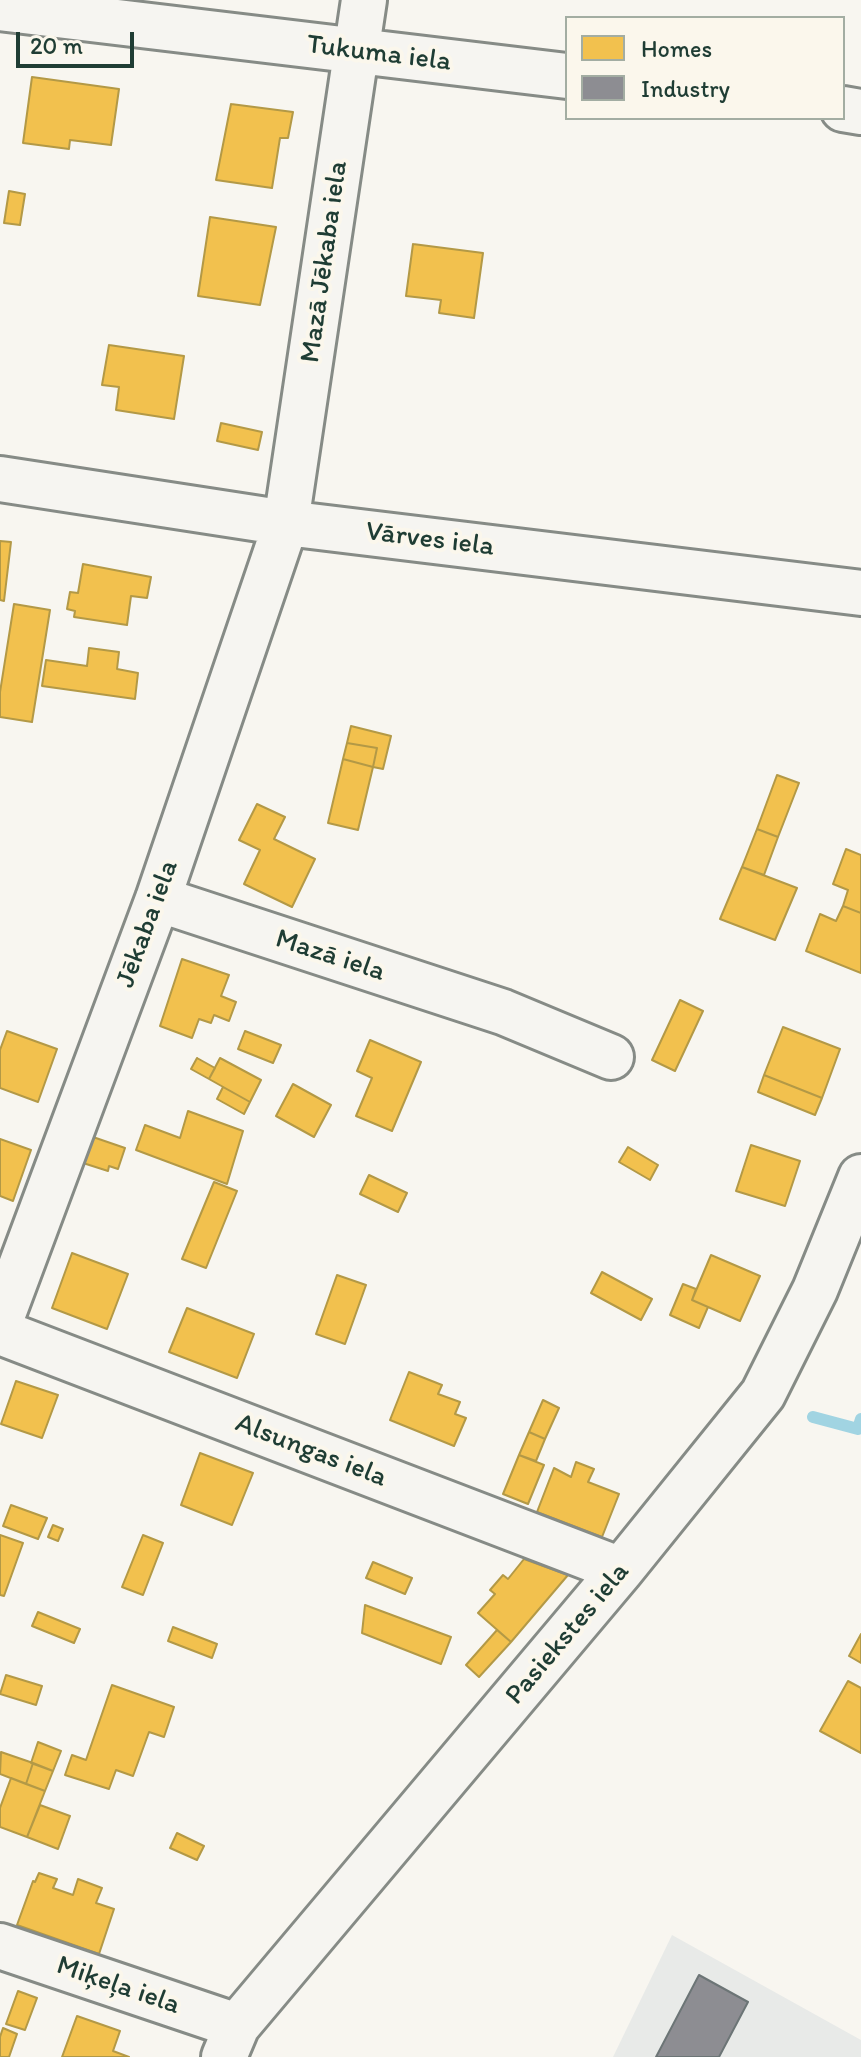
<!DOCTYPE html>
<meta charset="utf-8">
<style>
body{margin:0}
#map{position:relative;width:861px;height:2057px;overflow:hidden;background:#f8f6f0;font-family:Itim,sans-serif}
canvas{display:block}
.legend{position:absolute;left:565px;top:16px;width:280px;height:104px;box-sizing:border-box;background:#fbf7ec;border:2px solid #a3ada2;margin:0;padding:10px 14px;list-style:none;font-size:24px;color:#1f3d34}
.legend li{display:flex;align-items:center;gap:16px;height:40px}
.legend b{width:40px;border:2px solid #a3ada2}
.scale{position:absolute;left:16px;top:32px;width:118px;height:36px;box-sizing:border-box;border:4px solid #1f3d34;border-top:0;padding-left:10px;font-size:24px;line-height:28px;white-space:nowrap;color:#1f3d34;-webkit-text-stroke:6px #fbf7ec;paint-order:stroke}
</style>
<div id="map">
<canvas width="861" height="2057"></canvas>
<ul class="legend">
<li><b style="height:22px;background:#f2c14e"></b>Homes</li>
<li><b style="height:22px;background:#8d8d92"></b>Industry</li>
</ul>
<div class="scale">20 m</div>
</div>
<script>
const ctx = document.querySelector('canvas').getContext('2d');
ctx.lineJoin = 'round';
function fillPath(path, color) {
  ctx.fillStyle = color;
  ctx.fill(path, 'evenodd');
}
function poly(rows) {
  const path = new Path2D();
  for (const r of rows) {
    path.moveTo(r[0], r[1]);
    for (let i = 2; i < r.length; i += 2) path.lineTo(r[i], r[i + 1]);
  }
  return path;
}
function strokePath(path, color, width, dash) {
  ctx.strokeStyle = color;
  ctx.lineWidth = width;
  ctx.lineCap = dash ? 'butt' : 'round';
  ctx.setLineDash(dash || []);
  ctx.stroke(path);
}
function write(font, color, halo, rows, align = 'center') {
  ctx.font = font + ' Itim,sans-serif';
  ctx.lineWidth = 8;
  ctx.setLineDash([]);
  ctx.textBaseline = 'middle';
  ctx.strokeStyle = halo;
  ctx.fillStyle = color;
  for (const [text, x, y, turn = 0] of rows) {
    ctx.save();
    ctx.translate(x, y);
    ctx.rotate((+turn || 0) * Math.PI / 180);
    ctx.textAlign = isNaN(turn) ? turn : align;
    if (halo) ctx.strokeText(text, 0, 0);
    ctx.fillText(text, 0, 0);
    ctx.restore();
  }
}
fillPath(poly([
 [672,1935,861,2040,861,2057,613,2057]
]), '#e8eae8');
const homes = poly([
 [32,77,119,89,111,145,70,140,69,149,23,143,32,77],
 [231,104,293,112,288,138,280,138,272,188,216,180,231,104],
 [9,191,25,194,20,225,4,223,9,191],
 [210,217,276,227,260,305,198,296,210,217],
 [413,244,483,253,474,318,439,313,441,300,406,296,413,244],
 [109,345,184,356,174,419,116,410,119,387,102,385,109,345],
 [221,423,262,432,258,450,217,441,221,423],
 [0,541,11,542,4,601,0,600,0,541],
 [83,564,151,577,147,598,131,596,127,625,74,617,75,611,67,609,70,592,78,593,83,564],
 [14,604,50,610,32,722,0,717,0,692,14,604],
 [89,648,119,652,117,669,138,673,135,699,42,686,46,660,87,666,89,648],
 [351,726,391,736,383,769,373,767,377,748,347,743,351,726],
 [347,743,377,748,373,767,343,759,347,743],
 [343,759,373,767,358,830,328,823,343,759],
 [777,775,799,783,778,837,757,829,777,775],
 [257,804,285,817,274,839,315,859,292,907,244,884,260,850,239,840,257,804],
 [757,829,778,837,764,875,742,867,757,829],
 [846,849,861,855,861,913,843,906,848,890,833,884,846,849],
 [742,867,797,888,775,940,720,919,742,867],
 [843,906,861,913,861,973,806,951,820,914,836,921,843,906],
 [182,959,229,975,221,996,236,1002,229,1021,214,1015,211,1023,199,1019,192,1038,160,1026,182,959],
 [680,1000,703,1011,675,1071,652,1060,680,1000],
 [783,1027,840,1049,822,1098,764,1075,783,1027],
 [7,1031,57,1049,38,1102,0,1088,0,1050,7,1031],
 [245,1031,281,1045,273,1063,238,1049,245,1031],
 [370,1040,421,1062,392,1131,356,1116,372,1078,357,1071,370,1040],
 [197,1058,215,1068,209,1079,191,1069,197,1058],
 [220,1058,261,1080,250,1102,209,1079,220,1058],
 [764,1075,822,1098,815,1115,758,1092,764,1075],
 [293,1084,331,1105,314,1137,276,1116,293,1084],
 [223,1087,250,1102,244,1114,217,1099,223,1087],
 [188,1111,243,1131,227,1184,136,1150,145,1125,180,1138,188,1111],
 [93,1137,125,1148,118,1169,109,1166,108,1171,83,1163,93,1137],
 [0,1139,31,1150,13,1201,0,1196,0,1139],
 [751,1145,800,1161,785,1206,736,1191,751,1145],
 [628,1147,658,1165,650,1180,619,1162,628,1147],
 [369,1175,407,1193,398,1212,360,1194,369,1175],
 [214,1182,237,1191,206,1268,182,1259,214,1182],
 [72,1253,128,1274,107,1329,52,1308,72,1253],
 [711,1255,760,1276,740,1321,692,1300,711,1255],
 [602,1272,652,1299,641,1320,591,1293,602,1272],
 [337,1275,366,1285,345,1344,316,1334,337,1275],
 [683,1284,696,1289,692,1300,708,1307,699,1328,670,1315,683,1284],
 [187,1308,254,1334,237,1378,169,1352,187,1308],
 [409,1372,442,1385,438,1394,460,1402,455,1414,466,1418,454,1446,390,1420,409,1372],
 [16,1381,58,1395,42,1438,1,1424,16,1381],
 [543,1400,559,1408,545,1439,529,1432,543,1400],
 [529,1432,545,1439,536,1461,519,1455,529,1432],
 [200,1453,253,1473,232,1525,181,1505,200,1453],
 [519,1455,544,1465,528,1504,503,1494,519,1455],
 [576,1462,594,1469,588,1482,619,1494,602,1537,537,1512,554,1468,571,1477,576,1462],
 [11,1505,47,1518,38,1539,3,1526,11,1505],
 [53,1525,63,1529,58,1541,48,1537,53,1525],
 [0,1535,23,1543,4,1596,0,1595,0,1535],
 [143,1535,163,1543,143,1595,122,1587,143,1535],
 [524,1559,568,1575,511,1642,478,1613,495,1594,490,1590,503,1575,508,1579,524,1559],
 [373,1562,412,1578,405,1594,366,1578,373,1562],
 [365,1605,451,1637,441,1664,362,1633,365,1605],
 [38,1612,80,1629,74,1643,32,1626,38,1612],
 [173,1627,217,1644,212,1658,168,1641,173,1627],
 [497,1630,511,1642,479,1677,466,1665,497,1630],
 [861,1634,861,1663,849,1656,861,1634],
 [6,1675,42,1686,36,1705,0,1694,6,1675],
 [848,1681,861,1688,861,1753,820,1731,848,1681],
 [112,1685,174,1707,164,1737,149,1732,133,1776,116,1770,109,1789,65,1775,72,1755,86,1760,112,1685],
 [38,1742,61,1751,53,1771,31,1763,38,1742],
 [1,1752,33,1763,26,1784,0,1774,1,1752],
 [33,1763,53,1771,45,1791,26,1784,33,1763],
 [11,1778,45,1791,27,1837,0,1827,0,1808,11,1778],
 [40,1805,70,1816,58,1849,27,1837,40,1805],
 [177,1833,204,1846,197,1860,170,1848,177,1833],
 [39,1873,57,1879,53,1888,73,1895,78,1879,102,1888,96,1903,114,1909,99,1954,17,1925,33,1881,35,1882,39,1873],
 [18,1991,37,1998,25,2030,6,2024,18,1991],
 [77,2016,120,2031,113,2051,129,2057,62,2057,77,2016],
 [3,2028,17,2034,9,2057,0,2057,0,2037,3,2028]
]);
fillPath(homes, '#f2c14e');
strokePath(homes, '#b39946', 2);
const industry = poly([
 [699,1975,748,2002,719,2057,656,2057,699,1975]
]);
fillPath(industry, '#8d8d92');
strokePath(industry, '#6c7576', 2);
strokePath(poly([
 [813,1417,858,1429,861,1419]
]), '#a1d4e2', 12);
const street = poly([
 [0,8,567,76],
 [843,109,861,112],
 [0,479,286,523,861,593],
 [158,899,503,1012,611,1057],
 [0,1322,158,899,286,523,364,0],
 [0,1332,621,1570],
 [0,1946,237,2026],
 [224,2057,237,2026,621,1570,763,1394,815,1290,861,1177]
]);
strokePath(street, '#868b86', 50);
strokePath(street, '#f6f5f1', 44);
write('28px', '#1f3d34', '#fbf7ec', [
 ["Tukuma iela",379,54,7],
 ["Mazā Jēkaba iela",325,262,-82],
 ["Vārves iela",430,540,7],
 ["Jēkaba iela",148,924,-70],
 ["Mazā iela",330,956,18],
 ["Alsungas iela",311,1451,21],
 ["Pasiekstes iela",568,1634,-50],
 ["Miķeļa iela",118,1986,19]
]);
</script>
